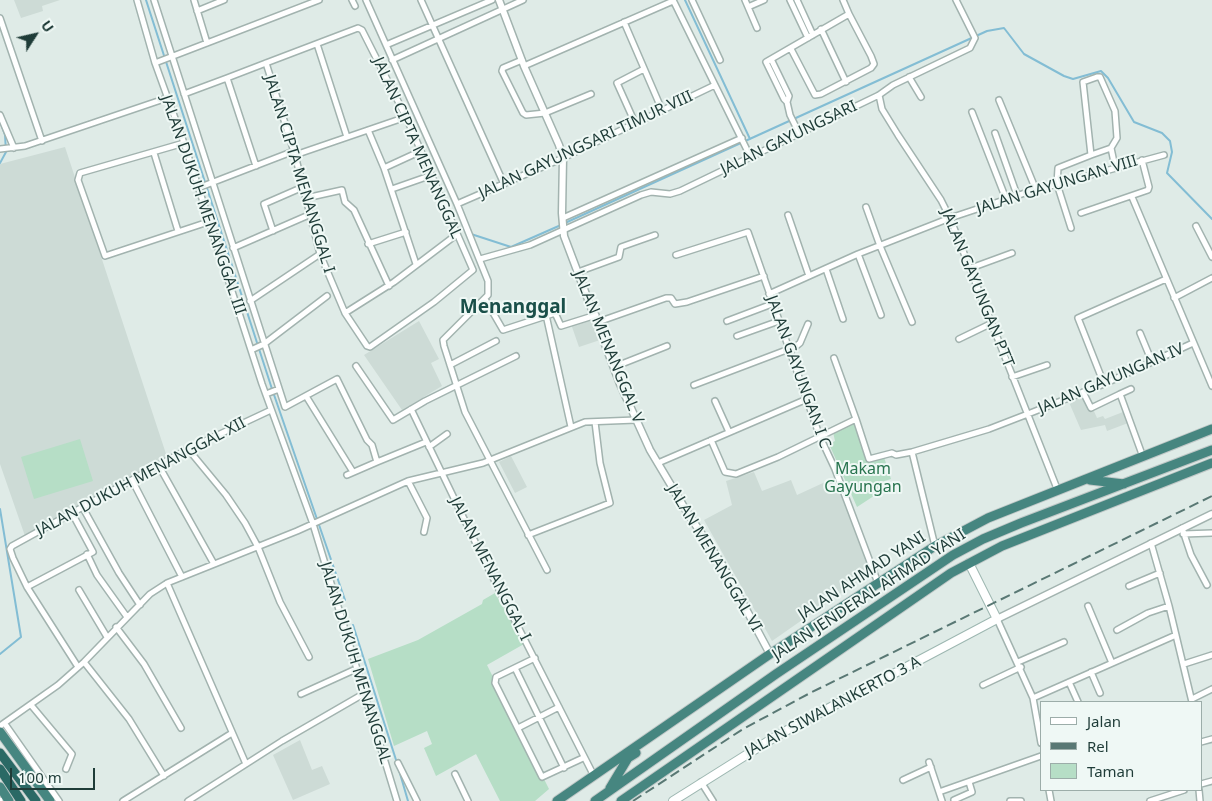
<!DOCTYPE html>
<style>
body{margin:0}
#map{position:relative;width:1212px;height:801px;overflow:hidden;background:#dfebe7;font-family:"Noto Sans",sans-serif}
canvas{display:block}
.legend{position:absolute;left:1040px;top:701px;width:162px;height:90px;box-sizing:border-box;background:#eff8f5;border:1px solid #9cada9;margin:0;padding:6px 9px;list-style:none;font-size:15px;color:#1f3c38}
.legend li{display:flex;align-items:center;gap:10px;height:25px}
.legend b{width:25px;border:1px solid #9cada9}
.north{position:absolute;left:10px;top:10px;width:50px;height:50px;-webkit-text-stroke:4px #eff8f5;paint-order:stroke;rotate:55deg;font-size:14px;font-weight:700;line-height:20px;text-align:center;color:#1f3c38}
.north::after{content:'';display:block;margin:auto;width:18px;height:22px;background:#1f3c38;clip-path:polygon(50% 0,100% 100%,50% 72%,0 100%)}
.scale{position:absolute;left:10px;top:768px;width:85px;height:22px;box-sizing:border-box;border:2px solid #1f3c38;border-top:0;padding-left:6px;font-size:15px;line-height:18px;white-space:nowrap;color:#1f3c38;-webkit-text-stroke:4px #eff8f5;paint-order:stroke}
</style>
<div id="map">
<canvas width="1212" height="801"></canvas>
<ul class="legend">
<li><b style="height:6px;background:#fff"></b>Jalan</li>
<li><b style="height:6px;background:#597874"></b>Rel</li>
<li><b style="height:14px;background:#b6dec6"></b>Taman</li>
</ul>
<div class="north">U</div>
<div class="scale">100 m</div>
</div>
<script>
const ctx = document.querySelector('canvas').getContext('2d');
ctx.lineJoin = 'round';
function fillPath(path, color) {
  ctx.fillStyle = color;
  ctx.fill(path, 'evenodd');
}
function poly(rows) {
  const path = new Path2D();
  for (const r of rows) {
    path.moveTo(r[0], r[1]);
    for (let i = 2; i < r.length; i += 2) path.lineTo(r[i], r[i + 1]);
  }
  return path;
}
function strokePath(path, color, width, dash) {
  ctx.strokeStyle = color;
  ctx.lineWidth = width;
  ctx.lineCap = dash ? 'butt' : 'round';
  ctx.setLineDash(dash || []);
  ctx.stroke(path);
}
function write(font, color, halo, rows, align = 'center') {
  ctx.font = font + ' "Noto Sans",sans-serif';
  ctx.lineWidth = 4;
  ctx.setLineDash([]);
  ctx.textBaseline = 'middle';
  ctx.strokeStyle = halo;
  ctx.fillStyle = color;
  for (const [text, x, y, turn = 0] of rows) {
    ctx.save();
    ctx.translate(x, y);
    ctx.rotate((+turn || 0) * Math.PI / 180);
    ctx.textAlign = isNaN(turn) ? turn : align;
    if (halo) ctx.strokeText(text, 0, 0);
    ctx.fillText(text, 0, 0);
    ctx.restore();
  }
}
fillPath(poly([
 [14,0,60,0,42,6,43,11,21,18],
 [65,147,168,460,25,536,0,464,0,164],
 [593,317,600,340,579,347,571,324],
 [419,321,439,359,431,363,442,386,402,410,364,355],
 [1083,394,1090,410,1093,409,1097,418,1103,416,1105,419,1123,412,1128,423,1107,431,1105,425,1081,430,1068,400],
 [511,456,527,487,515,493,499,462],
 [754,472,762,491,791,480,797,495,836,477,871,572,772,641,704,520,732,505,726,481],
 [300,740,312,770,322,766,330,784,293,800,273,755]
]), '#cddbd6');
fillPath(poly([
 [856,421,868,461,884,457,891,479,881,482,883,490,857,507,829,444,835,441,833,432],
 [80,439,93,481,34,499,21,457],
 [495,593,524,644,487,665,549,789,535,801,500,801,476,754,436,776,424,748,432,744,427,731,394,746,368,659,418,640,482,604,483,600]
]), '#b6dec6');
strokePath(poly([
 [146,0,272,389,345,600],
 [685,0,750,139],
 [0,121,5,135,6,152,0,163],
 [565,223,987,31,1004,28,1024,54,1064,76,1073,79,1101,71,1108,78,1134,122,1162,133,1170,141,1172,152,1167,173,1212,219],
 [471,234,511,247,561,225],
 [0,509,21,637,0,654],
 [353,625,397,763],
 [399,770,408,801]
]), '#83bdd4', 2);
const minor = poly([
 [137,0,155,63,184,143,262,384,313,524,397,801],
 [154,0,285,407,337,379,367,440,372,445,377,462,426,442],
 [194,0,207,43],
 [352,0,355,6],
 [366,0,457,204,488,281,488,295,443,340,444,346,465,412,547,570],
 [421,0,504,184],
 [673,0,750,156],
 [692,0,720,60],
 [745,0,757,28],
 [790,0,808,38],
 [797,0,813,35],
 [748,7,764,0],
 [197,11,224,0],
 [0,18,42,141],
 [624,22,662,110],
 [821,29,846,82],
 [317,44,347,137],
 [386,45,492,0],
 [791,49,815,95,821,94,871,68,874,64,871,56,849,14],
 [771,59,789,96,787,102],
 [392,60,523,0],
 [522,60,503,68,502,71,523,113,526,115,545,113,591,94],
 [155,63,319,0],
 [524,66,673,1],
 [909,77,921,97],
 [1097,77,1100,77,1115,111,1117,138,1111,148,1091,155,1083,82,1097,77],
 [227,78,256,166],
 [184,94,227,78,266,63,358,28,362,30,406,117,473,270,434,302,370,347,367,346,345,313,320,254,295,155,266,63],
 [879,95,882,109,898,135,941,200,950,218,1058,491],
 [999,100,1036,190],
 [972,112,1006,199],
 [0,115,14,148],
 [635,123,617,83,644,69],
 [368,130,384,168,421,151],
 [799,133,790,115,787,102,784,99,766,62,849,14,843,0],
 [995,133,1017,195],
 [184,143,80,173,78,180,105,256,208,222],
 [1111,148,1115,167],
 [0,149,25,146,167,98],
 [154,153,178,231],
 [295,155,406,117],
 [384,168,416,264],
 [198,188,294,151],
 [392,189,432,175],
 [1132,197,1212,386],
 [306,198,342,190,345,202,354,210,389,286],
 [457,204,563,158,715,85],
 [866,207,880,246,912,322],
 [1081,213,1148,190,1149,187,1142,160],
 [788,215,809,276],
 [563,218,742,138],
 [1196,226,1212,257],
 [1071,228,1057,184,1058,168,1091,155],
 [273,231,264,204,303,187],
 [368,244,406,232],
 [233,248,311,214],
 [858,254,881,315],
 [676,255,748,232,820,437,835,469,878,583],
 [480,259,530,245,641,195,651,192,670,194,680,191,879,95,893,85,970,48,975,38,956,0],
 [971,268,1012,253],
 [826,269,843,319],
 [578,272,619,257,621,247,655,235],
 [769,294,858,254,950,218,1028,192,1164,155],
 [1174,298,1212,278],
 [485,299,503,330,555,313,561,326,596,315],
 [250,301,320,254],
 [345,313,394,282,456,235],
 [546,315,571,427],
 [727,321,772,304],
 [598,322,666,298,671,298,675,304,687,302,764,276],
 [1140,333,1152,362],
 [737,336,779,321],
 [959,339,990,324],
 [251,350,264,344,327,296],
 [789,352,800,343,808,324],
 [450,365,496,341],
 [356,366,393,420,425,401,516,356],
 [614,367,667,346],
 [1012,377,1047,365],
 [1104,384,1078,318,1166,279],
 [694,385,789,349],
 [1131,389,1120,394,1143,457],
 [1083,392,1091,408,1120,394],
 [266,394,279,389],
 [306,396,353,472],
 [715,401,729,432],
 [411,409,481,554,594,776],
 [856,419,869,459,892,453,896,455,912,452,989,429,1033,412,1104,384,1193,343],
 [711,440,725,472,736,474,778,457,856,419,834,358],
 [429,447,447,434],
 [188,449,226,495,245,523,258,547,280,602,309,657],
 [912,452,935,546],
 [658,463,807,399],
 [159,466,214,564],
 [347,475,377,462],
 [132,480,182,577],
 [408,481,427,518,424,532],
 [83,508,119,573,140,605],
 [1182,528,1191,555,1207,585],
 [1183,534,1212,533],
 [528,535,610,503,600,463,595,422],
 [1151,543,1169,606,1192,702],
 [87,554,97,575,127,617],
 [167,583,246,764],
 [1129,586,1160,573],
 [27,587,93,552,72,513],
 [79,590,107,637],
 [1088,606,1112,663],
 [997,619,1033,698,1041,743],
 [116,627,144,664,181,728],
 [1117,630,1148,613,1169,606],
 [535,658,496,677,495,683,542,777,583,758],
 [84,662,129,719,164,776],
 [1018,662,1064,642],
 [1184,664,1212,655],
 [78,667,27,587,13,558,10,549,12,546,188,449,271,410],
 [515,668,564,768],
 [1091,672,1100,693],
 [1069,682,1078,702],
 [983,685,1021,667],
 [301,694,356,669],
 [1033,698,1176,635],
 [1192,699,1212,689],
 [31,705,72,754,66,769],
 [5,724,59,801],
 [0,726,58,685,84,662,150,594,167,583,297,531,408,481,483,463,585,422,636,420],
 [518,728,559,707],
 [1201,742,1212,739],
 [929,762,942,801],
 [398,763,417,801],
 [455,774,468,801],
 [903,780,931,767],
 [701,782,713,801],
 [1201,784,1212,781],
 [1049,790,1051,801],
 [1199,790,1200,801],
 [939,792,1041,756],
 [0,800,0,801],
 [954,800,972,792,969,782],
 [123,801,232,733],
 [188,801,282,741,365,693],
 [1010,801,1021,801],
 [1150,801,1184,790]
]);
const tertiary = poly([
 [499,0,524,66,559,145,563,158,562,213,564,236,620,384,650,450,687,512,723,566,770,654],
 [997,619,1212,514]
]);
const secondary = poly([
 [673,801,778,735,997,619,969,563]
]);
const trunk = poly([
 [1090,480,1124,484],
 [0,732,50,801],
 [0,787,9,801],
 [610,788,628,758,636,753],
 [557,801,770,654,935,546,988,518,1212,429],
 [595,801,776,674,953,555,983,539,1021,523,1212,450],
 [621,801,951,573,1002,546,1212,463]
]);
const motorway = poly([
 [0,753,36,801],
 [0,769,21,801]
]);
strokePath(minor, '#a2b3af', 8);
strokePath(tertiary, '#a2b3af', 9);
strokePath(secondary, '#9db7b1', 10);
strokePath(trunk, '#c0c8c7', 11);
strokePath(motorway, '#c0c8c7', 11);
strokePath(minor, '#fff', 5);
strokePath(tertiary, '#fff', 6);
strokePath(secondary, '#fff', 8);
strokePath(trunk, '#468680', 9);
strokePath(motorway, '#2a6965', 9);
strokePath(poly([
 [633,801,743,729,812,692,1212,496]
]), '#597874', 2, [10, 5]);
write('16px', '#1f3c38', '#eff8f5', [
 ["JALAN GAYUNGSARI",789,138,-26],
 ["JALAN GAYUNGSARI TIMUR VIII",586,145,-25],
 ["JALAN CIPTA MENANGGAL",417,148,66],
 ["JALAN CIPTA MENANGGAL I",299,174,73],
 ["JALAN GAYUNGAN VIII",1057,185,-17],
 ["JALAN DUKUH MENANGGAL III",203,205,71],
 ["JALAN GAYUNGAN PTT",977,288,68],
 ["JALAN MENANGGAL V",608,347,68],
 ["JALAN GAYUNGAN I C",798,372,70],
 ["JALAN GAYUNGAN IV",1111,379,-23],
 ["JALAN DUKUH MENANGGAL XII",141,477,-28],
 ["JALAN MENANGGAL VI",714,558,59],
 ["JALAN MENANGGAL I",490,569,63],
 ["JALAN AHMAD YANI",862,576,-33],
 ["JALAN JENDERAL AHMAD YANI",869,595,-33],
 ["JALAN DUKUH MENANGGAL",355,663,73],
 ["JALAN SIWALANKERTO 3 A",833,707,-28]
]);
write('16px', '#28744f', '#eff8f5', [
 ["Makam",863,469],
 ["Gayungan",863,487]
]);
write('bold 19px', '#1a4f49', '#eff8f5', [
 ["Menanggal",513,308]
]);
</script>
